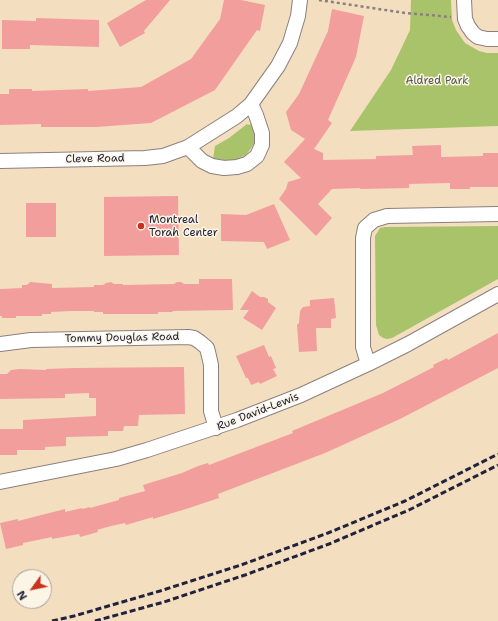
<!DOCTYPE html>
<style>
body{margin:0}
#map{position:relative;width:498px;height:621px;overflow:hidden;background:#f4dec0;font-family:"Shantell Sans",sans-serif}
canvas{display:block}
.north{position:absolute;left:12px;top:569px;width:40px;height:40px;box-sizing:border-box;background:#fcf5e5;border:1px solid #a5a1a1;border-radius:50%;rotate:237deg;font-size:11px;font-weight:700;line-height:16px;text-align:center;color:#22223b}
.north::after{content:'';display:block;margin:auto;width:14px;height:18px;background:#c8321e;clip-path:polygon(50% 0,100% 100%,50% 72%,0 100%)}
</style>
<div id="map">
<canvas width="498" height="621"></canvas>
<div class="north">N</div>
</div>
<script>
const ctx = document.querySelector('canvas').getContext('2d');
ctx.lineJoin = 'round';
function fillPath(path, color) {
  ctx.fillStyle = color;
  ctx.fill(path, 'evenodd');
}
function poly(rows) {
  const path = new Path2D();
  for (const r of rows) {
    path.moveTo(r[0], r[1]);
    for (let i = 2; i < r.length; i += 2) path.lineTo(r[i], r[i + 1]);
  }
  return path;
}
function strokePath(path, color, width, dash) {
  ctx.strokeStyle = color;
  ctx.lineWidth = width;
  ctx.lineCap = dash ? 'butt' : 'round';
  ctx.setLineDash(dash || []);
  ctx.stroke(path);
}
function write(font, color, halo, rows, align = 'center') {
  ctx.font = font + ' "Shantell Sans",sans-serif';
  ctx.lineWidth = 3;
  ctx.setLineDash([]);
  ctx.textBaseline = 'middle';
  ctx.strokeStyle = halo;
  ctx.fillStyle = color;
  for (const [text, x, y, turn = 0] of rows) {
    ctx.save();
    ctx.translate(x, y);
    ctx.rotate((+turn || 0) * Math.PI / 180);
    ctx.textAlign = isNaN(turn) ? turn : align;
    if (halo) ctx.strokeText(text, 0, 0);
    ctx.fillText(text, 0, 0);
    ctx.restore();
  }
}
fillPath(poly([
 [411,0,451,0,452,20,456,30,465,43,479,51,487,53,498,53,498,126,350,131,391,70,410,30],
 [247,124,249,125,251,124,254,129,255,139,254,144,246,155,233,161,213,159,215,146,229,138],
 [498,226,498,279,392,338,387,339,383,338,379,335,376,325,375,236,380,228,385,227]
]), '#a8c36a');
fillPath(poly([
 [146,0,170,0,144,31,145,33,120,47,107,23],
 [224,0,241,0,265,5,260,31,257,30,215,90,151,123,96,127,41,127,41,124,0,125,0,94,9,94,9,89,32,89,32,91,88,89,88,91,141,87,191,59,220,19],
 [332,9,364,16,356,57,328,120,332,123,314,149,323,153,323,160,376,159,376,156,413,155,412,146,441,145,441,157,483,156,483,153,498,153,498,187,470,187,470,189,450,189,450,183,409,184,409,188,360,189,360,188,332,189,318,204,332,218,316,236,279,199,286,189,288,182,301,178,284,162,305,139,291,130,286,112,299,94,328,31],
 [36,18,99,20,99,47,30,45,30,49,2,49,2,20,36,21],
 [178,196,179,255,104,256,104,197],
 [26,203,56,203,56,237,26,237],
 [274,204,290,240,267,249,264,242,221,241,221,214,246,215],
 [199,279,232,279,233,310,173,311,172,312,158,312,158,314,103,314,103,312,94,312,94,311,72,311,51,312,51,314,42,314,42,316,16,316,16,318,2,318,2,316,0,316,0,289,22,288,22,285,27,285,30,282,52,284,52,288,94,287,94,285,103,285,106,283,111,282,114,284,123,284,123,285,174,284,177,282,181,282,184,284,199,284],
 [252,291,260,297,264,297,268,299,268,302,276,308,262,330,243,318,249,310,240,310],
 [334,298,336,318,331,319,331,328,316,328,317,351,299,352,297,325,299,323,300,311,303,307,310,306,310,300],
 [498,333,498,368,400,419,325,453,218,494,219,498,189,508,153,519,153,517,126,525,125,523,111,526,97,530,98,532,80,537,79,534,52,539,52,537,23,543,23,545,6,549,0,523,18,519,18,521,65,509,65,512,82,508,82,509,90,507,90,508,119,500,119,498,145,491,143,485,182,473,198,466,208,463,209,465,293,433,292,431,383,393,434,367,433,365,447,358,448,360],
 [264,345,269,357,271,356,276,368,273,369,277,376,260,384,259,382,251,385,248,378,246,378,236,356],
 [184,367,185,414,139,415,138,426,124,426,123,431,108,431,108,436,66,437,66,446,45,447,45,450,17,450,17,455,0,455,0,429,23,429,23,420,96,416,96,398,89,398,89,393,65,394,65,398,0,399,0,374,7,374,11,370,20,369,46,370,46,369,73,368]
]), '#f29e9d');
const minor = poly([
 [464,0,465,19,468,26,473,33,478,37,487,39,498,39],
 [188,147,202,161,212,166,224,168,237,167,247,164,257,156,262,145,262,133,256,115,251,104],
 [0,161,145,158,163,156,188,147,237,116,251,104,278,66,290,43,298,16,300,0],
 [0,344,31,340,188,337,194,338,200,342,207,348,209,356,211,365,211,411,216,428],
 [368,364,363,347,363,238,365,228,374,220,387,216,498,214],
 [0,482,116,459,147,450,237,420,301,395,368,364,408,344,498,294]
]);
strokePath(minor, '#8b807e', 16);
strokePath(poly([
 [319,0,405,13,451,17]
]), '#8b807e', 2.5, [3, 3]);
strokePath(minor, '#fff', 14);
strokePath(poly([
 [52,621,74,616,160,591,241,565,328,533,405,501,498,454],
 [95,621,164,602,245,575,329,544,409,510,498,465]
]), '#22223b', 3, [6, 3]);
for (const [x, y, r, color] of [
 [141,226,4,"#c8321e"]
]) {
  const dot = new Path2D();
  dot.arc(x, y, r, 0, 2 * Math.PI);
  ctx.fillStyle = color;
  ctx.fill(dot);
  strokePath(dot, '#fcf5e5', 1.5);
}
write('11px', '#515a4b', '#fcf5e5', [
 ["Aldred Park",437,81]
]);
write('11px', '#22223b', '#fcf5e5', [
 ["Cleve Road",95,159,-1],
 ["Tommy Douglas Road",122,338,-1],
 ["Rue David-Lewis",258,412,-21]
]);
write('11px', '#22223b', '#fcf5e5', [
 ["Montreal",149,220],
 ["Torah Center",149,233]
], 'left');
</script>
